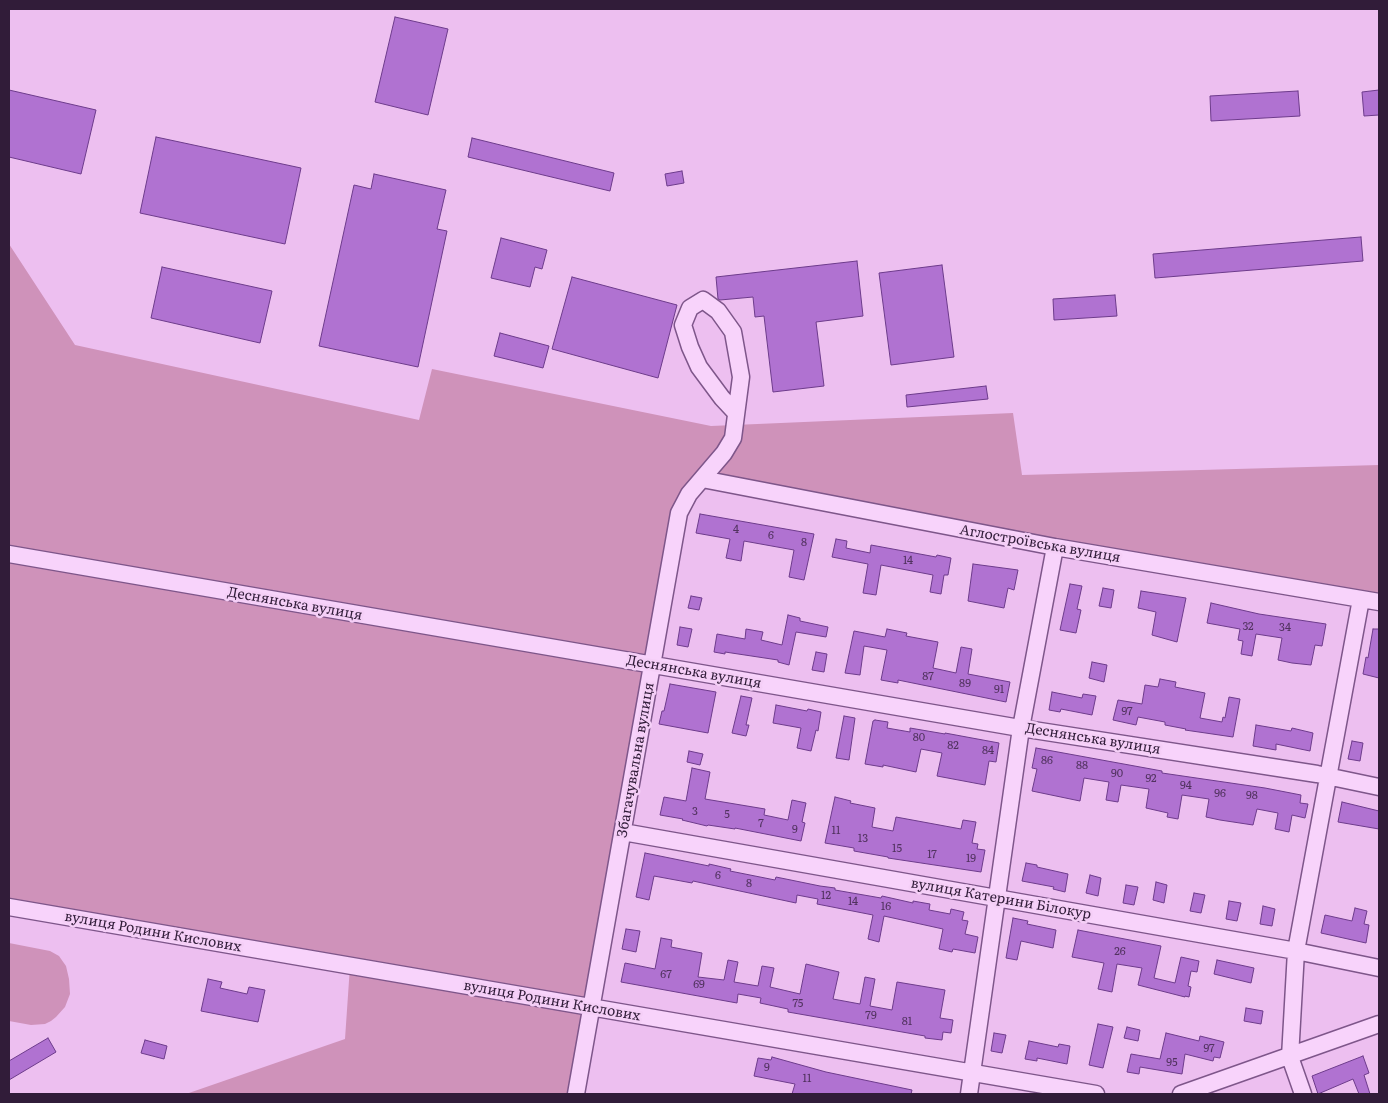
<!DOCTYPE html>
<meta charset="utf-8">
<style>
body{margin:0}
#map{position:relative;width:1388px;height:1103px;overflow:hidden;background:#edbff0;font-family:Literata,serif}
canvas{display:block}
.frame{position:absolute;inset:0;border:10px solid #311c39;pointer-events:none}
</style>
<div id="map">
<canvas width="1388" height="1103"></canvas>
<div class="frame"></div>
</div>
<script>
const ctx = document.querySelector('canvas').getContext('2d');
ctx.lineJoin = 'round';
function fillPath(path, color) {
  ctx.fillStyle = color;
  ctx.fill(path, 'evenodd');
}
function poly(rows) {
  const path = new Path2D();
  for (const r of rows) {
    path.moveTo(r[0], r[1]);
    for (let i = 2; i < r.length; i += 2) path.lineTo(r[i], r[i + 1]);
  }
  return path;
}
function strokePath(path, color, width, dash) {
  ctx.strokeStyle = color;
  ctx.lineWidth = width;
  ctx.lineCap = dash ? 'butt' : 'round';
  ctx.setLineDash(dash || []);
  ctx.stroke(path);
}
function write(font, color, halo, rows, align = 'center') {
  ctx.font = font + ' Literata,serif';
  ctx.lineWidth = 5;
  ctx.setLineDash([]);
  ctx.textBaseline = 'middle';
  ctx.strokeStyle = halo;
  ctx.fillStyle = color;
  for (const [text, x, y, turn = 0] of rows) {
    ctx.save();
    ctx.translate(x, y);
    ctx.rotate((+turn || 0) * Math.PI / 180);
    ctx.textAlign = isNaN(turn) ? turn : align;
    if (halo) ctx.strokeText(text, 0, 0);
    ctx.fillText(text, 0, 0);
    ctx.restore();
  }
}
fillPath(poly([
 [9,244,75,345,419,420,432,369,711,426,1013,413,1022,475,1379,465,1379,602,702,479,689,494,576,1094,186,1094,345,1039,350,966,9,907],
 [9,943,50,951,59,956,66,966,69,979,70,994,65,1007,56,1017,51,1021,45,1024,31,1025,9,1021]
]), '#cf92ba');
const building = poly([
 [395,17,448,29,428,115,375,102,395,17],
 [9,90,96,110,81,174,9,157,9,90],
 [1379,90,1379,115,1364,116,1362,92,1379,90],
 [1298,91,1300,116,1211,121,1210,96,1298,91],
 [156,137,301,168,285,244,140,213,156,137],
 [472,138,614,173,610,191,468,157,472,138],
 [682,171,684,183,667,186,665,174,682,171],
 [374,174,446,190,437,229,447,231,418,367,319,346,354,185,371,189,374,174],
 [1361,237,1363,261,1155,278,1153,254,1361,237],
 [501,238,547,250,542,269,535,267,530,287,491,278,501,238],
 [857,261,863,316,816,322,824,386,773,392,764,316,755,317,753,297,720,300,718,299,716,277,857,261],
 [942,265,954,357,891,365,879,273,942,265],
 [162,267,272,291,260,343,151,318,162,267],
 [572,277,677,305,658,378,552,349,572,277],
 [1115,295,1117,316,1054,320,1053,299,1115,295],
 [500,333,549,346,543,368,494,356,500,333],
 [986,386,988,399,907,407,906,395,986,386],
 [700,514,814,534,804,580,789,577,794,550,744,541,741,561,726,558,730,539,696,533,700,514],
 [836,539,847,541,846,548,870,553,871,545,936,557,937,555,951,558,948,575,944,575,941,594,930,592,933,575,881,565,876,595,863,593,868,564,832,557,836,539],
 [973,564,1018,570,1014,590,1008,588,1004,608,968,601,973,564],
 [1070,584,1082,586,1077,609,1081,610,1076,633,1060,630,1070,584],
 [1103,588,1114,590,1111,608,1099,606,1103,588],
 [1141,591,1186,598,1177,642,1152,635,1156,612,1138,608,1141,591],
 [691,596,702,598,699,610,688,608,691,596],
 [1211,603,1259,614,1326,624,1322,646,1315,645,1311,665,1292,663,1278,660,1282,638,1256,634,1252,656,1241,654,1243,641,1238,640,1240,629,1207,623,1211,603],
 [788,615,800,618,800,621,828,627,826,637,796,632,789,665,778,662,778,660,725,652,725,654,714,652,717,634,745,639,746,629,763,632,761,640,782,645,788,615],
 [680,627,692,629,688,647,677,645,680,627],
 [887,629,907,633,906,636,938,642,933,668,956,673,961,647,972,649,968,674,1010,682,1006,702,898,680,898,683,881,680,887,650,864,646,860,675,845,673,854,631,885,637,887,629],
 [1373,629,1379,629,1379,678,1363,674,1366,657,1368,658,1373,629],
 [816,652,827,654,824,672,812,670,816,652],
 [1092,662,1107,665,1104,682,1089,678,1092,662],
 [1160,679,1176,682,1175,687,1205,693,1200,718,1222,722,1223,717,1225,718,1229,697,1240,699,1233,737,1185,730,1186,729,1165,725,1165,722,1138,717,1136,725,1113,720,1118,700,1142,704,1145,685,1158,687,1160,679],
 [670,684,716,692,708,733,659,724,662,711,664,711,670,684],
 [1052,692,1082,698,1083,694,1096,696,1092,715,1061,709,1060,712,1049,710,1052,692],
 [741,696,752,698,746,725,749,725,746,736,732,733,741,696],
 [776,705,807,711,808,709,821,712,818,731,816,730,811,751,797,748,801,728,773,723,776,705],
 [844,716,855,718,849,760,836,758,844,716],
 [875,720,888,722,887,728,910,732,910,728,945,734,945,733,999,743,996,762,989,761,985,785,937,776,942,753,921,749,916,772,883,765,883,767,865,764,873,721,875,720],
 [1256,725,1291,731,1292,728,1313,733,1310,751,1276,744,1276,750,1253,746,1256,725],
 [1352,741,1363,743,1360,761,1348,759,1352,741],
 [1036,748,1162,771,1162,773,1265,788,1301,795,1300,803,1308,804,1305,818,1292,815,1289,832,1275,829,1278,813,1257,809,1253,825,1220,820,1206,817,1209,799,1182,795,1178,819,1167,817,1168,813,1146,808,1149,789,1121,785,1118,802,1106,800,1109,782,1084,778,1080,801,1032,791,1037,769,1032,768,1036,748],
 [689,751,703,754,700,765,687,762,689,751],
 [692,768,710,772,705,799,765,809,764,815,788,820,792,800,806,803,802,822,805,823,801,841,735,828,735,829,708,825,707,826,682,820,683,819,660,815,664,797,686,801,692,768],
 [835,797,851,801,850,803,875,808,872,827,893,831,896,817,961,829,963,820,976,822,972,843,978,844,977,849,985,850,981,872,888,858,888,857,854,851,854,848,825,843,835,797],
 [1342,802,1379,811,1379,829,1338,822,1342,802],
 [645,853,709,866,709,864,731,869,730,871,775,880,776,877,820,886,835,888,835,890,881,898,882,896,913,903,913,901,930,904,929,910,950,914,951,909,964,912,962,920,968,921,965,934,978,937,975,953,953,949,952,952,939,949,943,929,884,916,879,942,868,939,873,915,817,904,818,899,797,895,796,903,693,881,692,883,654,876,649,900,636,897,645,853],
 [1026,863,1037,865,1037,867,1068,874,1065,892,1053,889,1054,887,1022,881,1026,863],
 [1090,875,1101,878,1098,896,1086,893,1090,875],
 [1156,882,1167,885,1164,903,1153,900,1156,882],
 [1126,885,1138,887,1134,905,1123,903,1126,885],
 [1194,893,1205,895,1201,913,1190,911,1194,893],
 [1229,901,1241,903,1237,921,1226,919,1229,901],
 [1263,906,1275,909,1272,926,1260,924,1263,906],
 [1355,908,1367,911,1364,924,1369,925,1366,943,1321,933,1325,915,1352,921,1355,908],
 [1013,918,1028,921,1027,924,1056,930,1053,948,1021,941,1017,960,1006,958,1013,918],
 [626,929,640,931,636,952,622,949,626,929],
 [1078,930,1161,946,1154,978,1175,983,1181,957,1199,961,1197,972,1191,971,1188,986,1191,987,1189,997,1185,996,1185,997,1138,985,1142,968,1117,964,1112,992,1098,989,1104,963,1072,957,1078,930],
 [661,938,672,940,671,947,702,953,698,977,724,980,728,960,738,962,734,982,758,986,762,966,774,968,770,987,800,994,806,964,839,972,833,999,860,1004,865,977,875,979,870,1006,892,1010,897,982,945,990,940,1018,953,1020,951,1033,943,1032,942,1040,925,1038,925,1036,788,1012,788,1009,760,1003,761,998,738,994,737,1003,621,982,625,963,655,969,661,938],
 [1217,960,1254,968,1251,983,1214,974,1217,960],
 [208,979,222,982,220,988,247,994,249,987,265,990,258,1022,201,1011,208,979],
 [1246,1008,1263,1011,1261,1024,1244,1021,1246,1008],
 [1098,1024,1113,1027,1103,1068,1089,1065,1098,1024],
 [1127,1027,1140,1030,1138,1041,1124,1038,1127,1027],
 [994,1033,1006,1035,1002,1053,991,1051,994,1033],
 [1166,1033,1199,1041,1200,1036,1224,1042,1220,1058,1214,1057,1213,1061,1185,1054,1182,1074,1140,1067,1139,1074,1127,1072,1131,1054,1160,1059,1166,1033],
 [48,1038,56,1052,9,1080,9,1061,48,1038],
 [145,1040,167,1046,164,1059,141,1053,145,1040],
 [1029,1041,1058,1047,1059,1044,1070,1046,1067,1064,1037,1058,1037,1061,1025,1059,1029,1041],
 [1363,1056,1369,1073,1364,1075,1370,1094,1359,1094,1353,1079,1318,1094,1312,1076,1363,1056],
 [772,1057,826,1072,912,1090,911,1094,792,1094,795,1084,754,1076,758,1058,771,1060,772,1057]
]);
fillPath(building, '#b072d1');
strokePath(building, '#6d3b8b', 1);
const street = poly([
 [702,479,1055,547,1379,602],
 [9,554,1014,727,1317,774,1379,787],
 [623,832,1296,951,1379,968],
 [9,907,1096,1094],
 [576,1094,679,513,689,494,724,453,733,438,741,377,733,332,718,311,703,300,690,308,683,325,690,347,699,367,722,398,736,413],
 [969,1094,1021,728,1055,547],
 [1181,1094,1379,1024],
 [1303,1094,1290,1057,1296,951,1361,599]
]);
strokePath(street, '#7e568a', 19);
strokePath(street, '#f8d3fb', 16);
write('11px', '#51325f', null, [
 ["4",736,530],
 ["6",771,536],
 ["8",804,543],
 ["14",908,561],
 ["32",1248,627],
 ["34",1285,628],
 ["87",928,677],
 ["89",965,684],
 ["91",999,690],
 ["97",1127,712],
 ["80",919,738],
 ["82",953,746],
 ["84",988,751],
 ["86",1047,761],
 ["88",1082,766],
 ["90",1117,774],
 ["92",1151,779],
 ["94",1186,786],
 ["96",1220,794],
 ["98",1252,796],
 ["3",695,812],
 ["5",727,815],
 ["7",761,824],
 ["9",795,830],
 ["11",836,831],
 ["13",863,839],
 ["15",897,849],
 ["17",932,855],
 ["19",971,859],
 ["6",718,876],
 ["8",749,884],
 ["12",826,896],
 ["14",853,902],
 ["16",886,907],
 ["26",1120,952],
 ["67",666,975],
 ["69",699,985],
 ["75",798,1004],
 ["79",871,1016],
 ["81",907,1022],
 ["97",1209,1049],
 ["95",1172,1063],
 ["9",767,1068],
 ["11",807,1079]
]);
write('14px', '#311c39', '#f5cff7', [
 ["Аглостроївська вулиця",1040,544,10],
 ["Деснянська вулиця",295,604,10],
 ["Деснянська вулиця",694,672,10],
 ["Деснянська вулиця",1093,739,9],
 ["Збагачувальна вулиця",636,760,-80],
 ["вулиця Катерини Білокур",1001,899,10],
 ["вулиця Родини Кислових",153,932,10],
 ["вулиця Родини Кислових",552,1001,10]
]);
</script>
